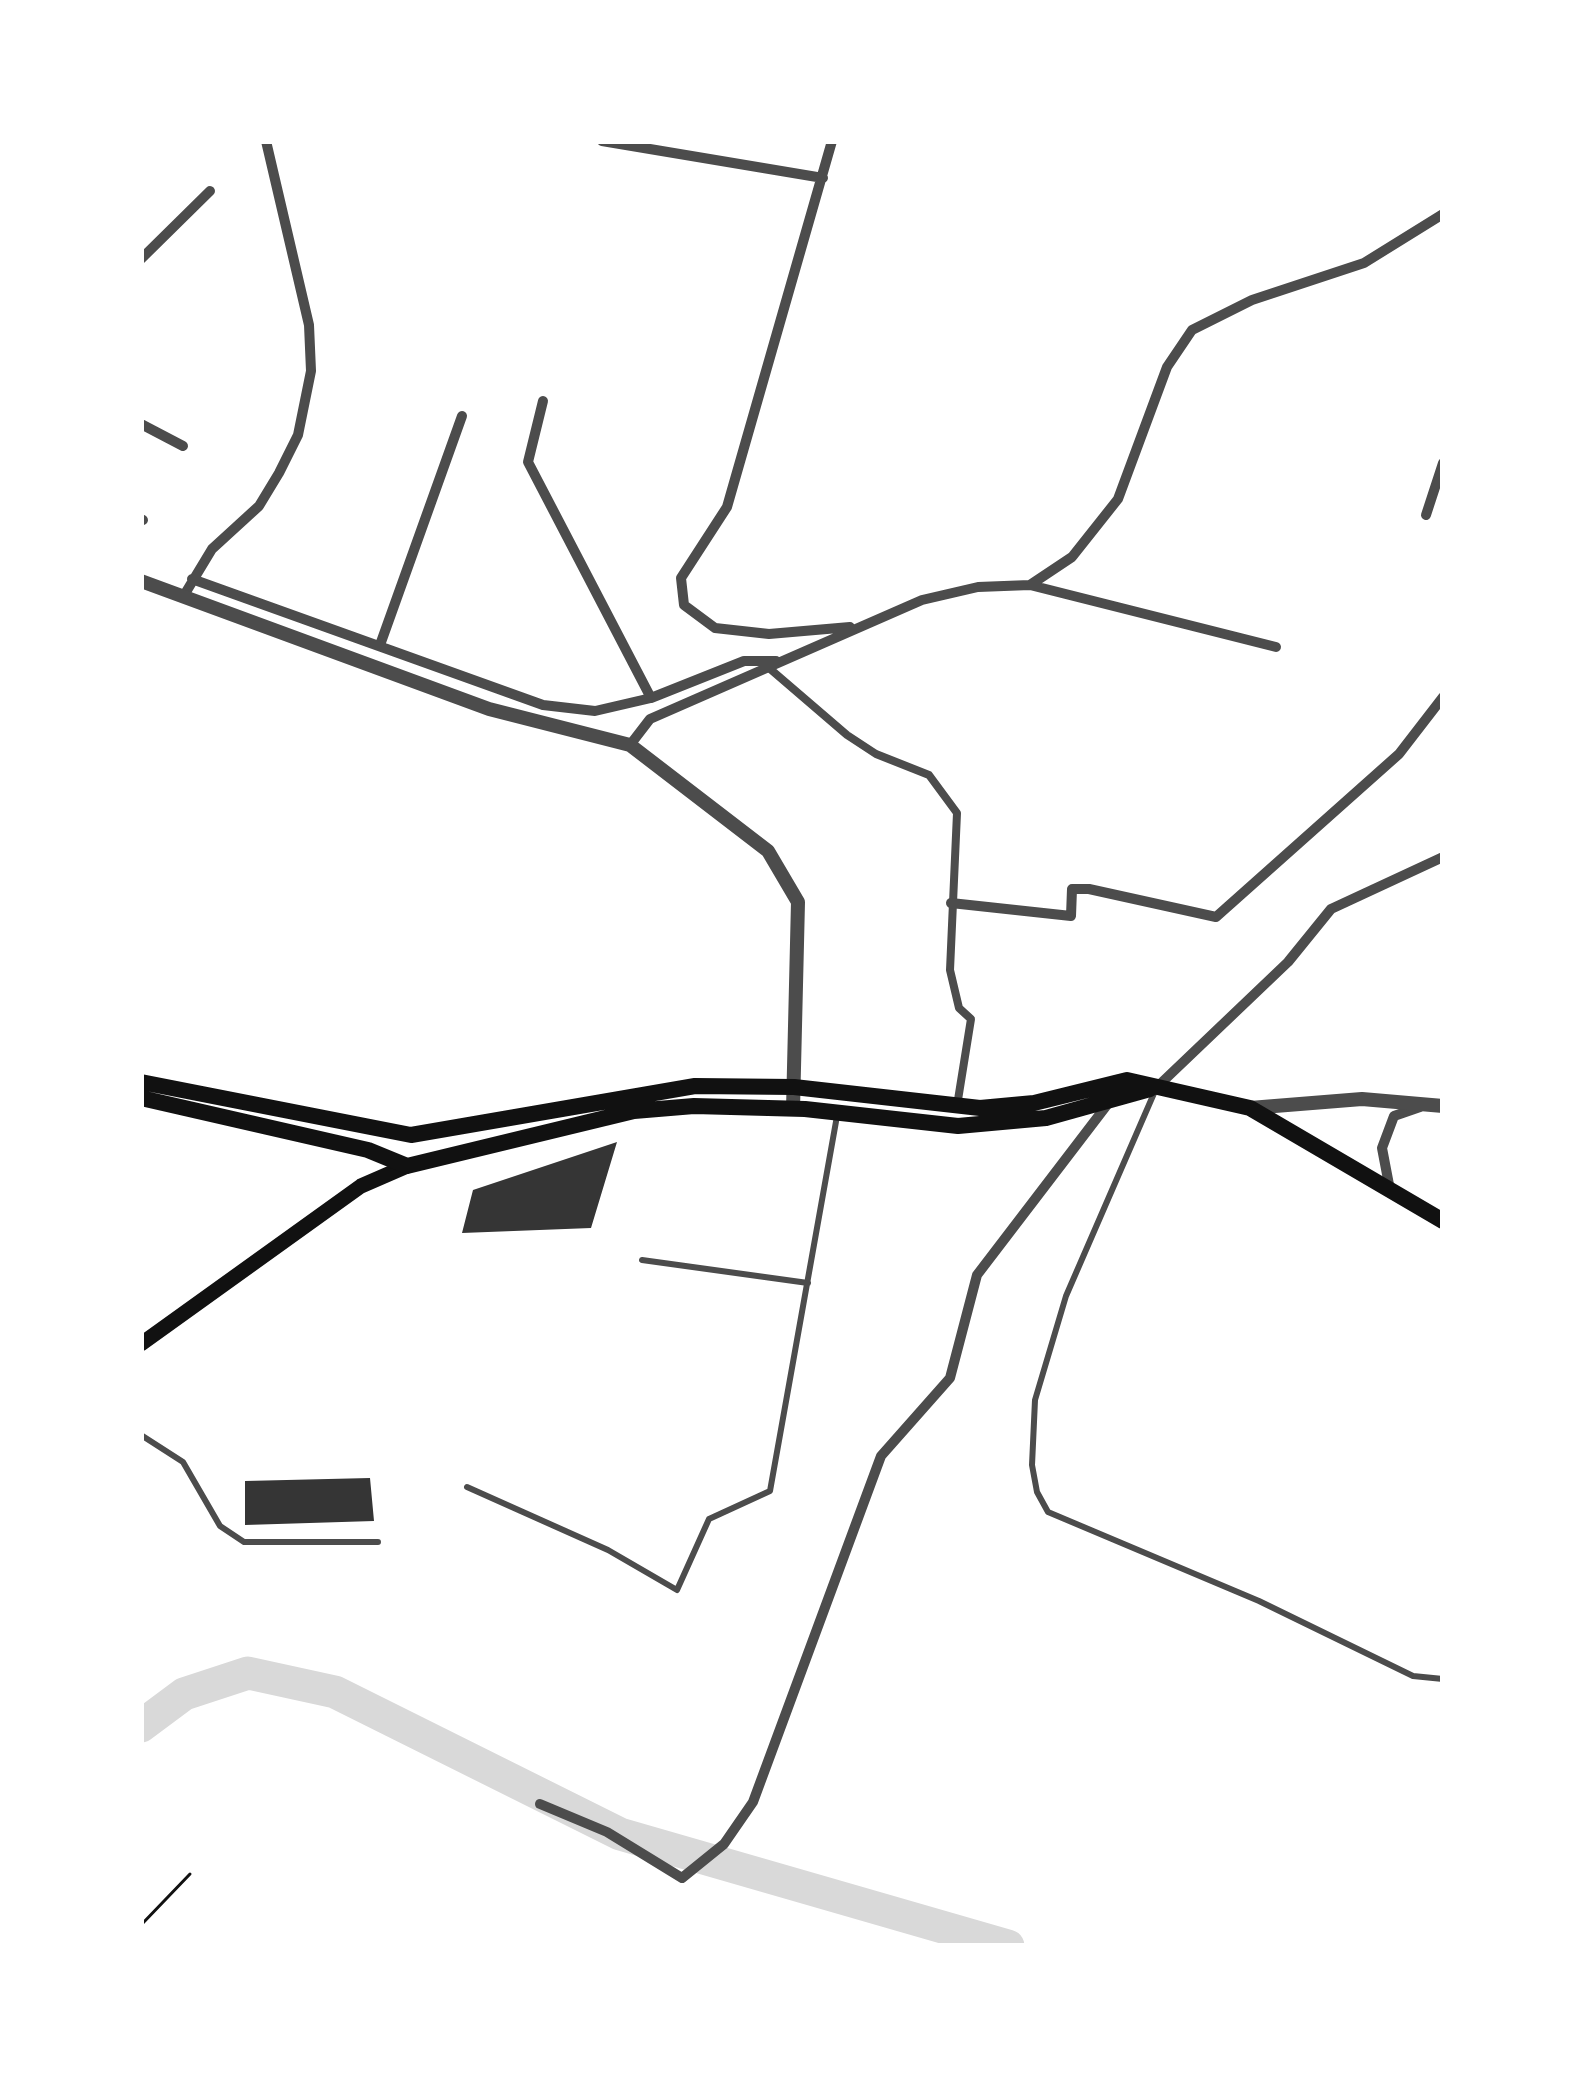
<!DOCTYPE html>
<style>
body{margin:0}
#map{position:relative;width:1584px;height:2087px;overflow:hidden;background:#fff;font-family:"Archivo Narrow",sans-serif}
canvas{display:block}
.frame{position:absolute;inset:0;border:144px solid #fff;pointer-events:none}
</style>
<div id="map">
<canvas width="1584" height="2087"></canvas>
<div class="frame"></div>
</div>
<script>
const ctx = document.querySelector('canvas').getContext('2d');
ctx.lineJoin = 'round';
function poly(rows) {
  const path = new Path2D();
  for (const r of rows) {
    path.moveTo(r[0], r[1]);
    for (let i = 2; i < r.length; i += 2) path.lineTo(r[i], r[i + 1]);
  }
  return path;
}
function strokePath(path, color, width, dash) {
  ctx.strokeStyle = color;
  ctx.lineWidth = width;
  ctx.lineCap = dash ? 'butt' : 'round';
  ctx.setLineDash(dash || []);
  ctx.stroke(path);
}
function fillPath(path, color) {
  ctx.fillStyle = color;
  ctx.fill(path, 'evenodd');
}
strokePath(poly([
 [141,1726,184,1694,248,1673,335,1692,620,1834,1008,1946]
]), '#d9d9d9', 33);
fillPath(poly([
 [617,1142,591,1228,462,1233,473,1190],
 [370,1478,374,1521,245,1525,245,1481]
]), '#353535');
strokePath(poly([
 [141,1925,190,1874]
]), '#111', 3);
strokePath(poly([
 [1155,1091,1066,1296,1035,1400,1032,1465,1037,1492,1048,1512,1259,1601,1413,1676,1443,1679],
 [642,1260,808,1283],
 [141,1435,183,1462,220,1526,244,1542,378,1542],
 [467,1487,608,1550,677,1590,709,1519,770,1491,837,1116]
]), '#4c4c4c', 6);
strokePath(poly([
 [769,668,847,735,876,754,929,775,957,813,950,970,959,1008,971,1019,957,1106]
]), '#4c4c4c', 8);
strokePath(poly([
 [602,141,823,178],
 [832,141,727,507,681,578,684,605,715,628,769,634,850,627],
 [141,259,210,191],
 [543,401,528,462,651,698],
 [141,424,183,446],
 [1426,515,1443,463],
 [141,519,143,520],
 [192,579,543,705,595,711,651,698,744,661,776,661],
 [1030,585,1072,557,1118,499,1167,367,1192,330,1252,300,1364,263,1443,214],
 [183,597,212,549,259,506,279,473,298,435,311,371,309,325,266,141],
 [380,645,462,416],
 [630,745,650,719,922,600,978,587,1030,585,1276,647],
 [951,903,1071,916,1072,889,1089,889,1216,917,1399,754,1443,697],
 [1157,1087,1288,962,1331,909,1443,857],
 [1390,1190,1382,1148,1394,1116,1420,1107],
 [540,1804,607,1832,682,1878,724,1844,753,1802,881,1456,950,1378,977,1275,1110,1101]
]), '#4c4c4c', 10);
strokePath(poly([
 [141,581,489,709,630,745,768,851,798,902,793,1109],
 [1250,1108,1362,1099,1443,1106]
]), '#4c4c4c', 14);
strokePath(poly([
 [141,1344,361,1186,407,1166]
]), '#111', 15);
strokePath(poly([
 [141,1082,411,1135,695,1086,794,1087,980,1108,1034,1103,1127,1080,1250,1108,1443,1221],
 [141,1098,368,1150,407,1166,634,1111,694,1106,805,1109,958,1126,1046,1118,1150,1089]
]), '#111', 16);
</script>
